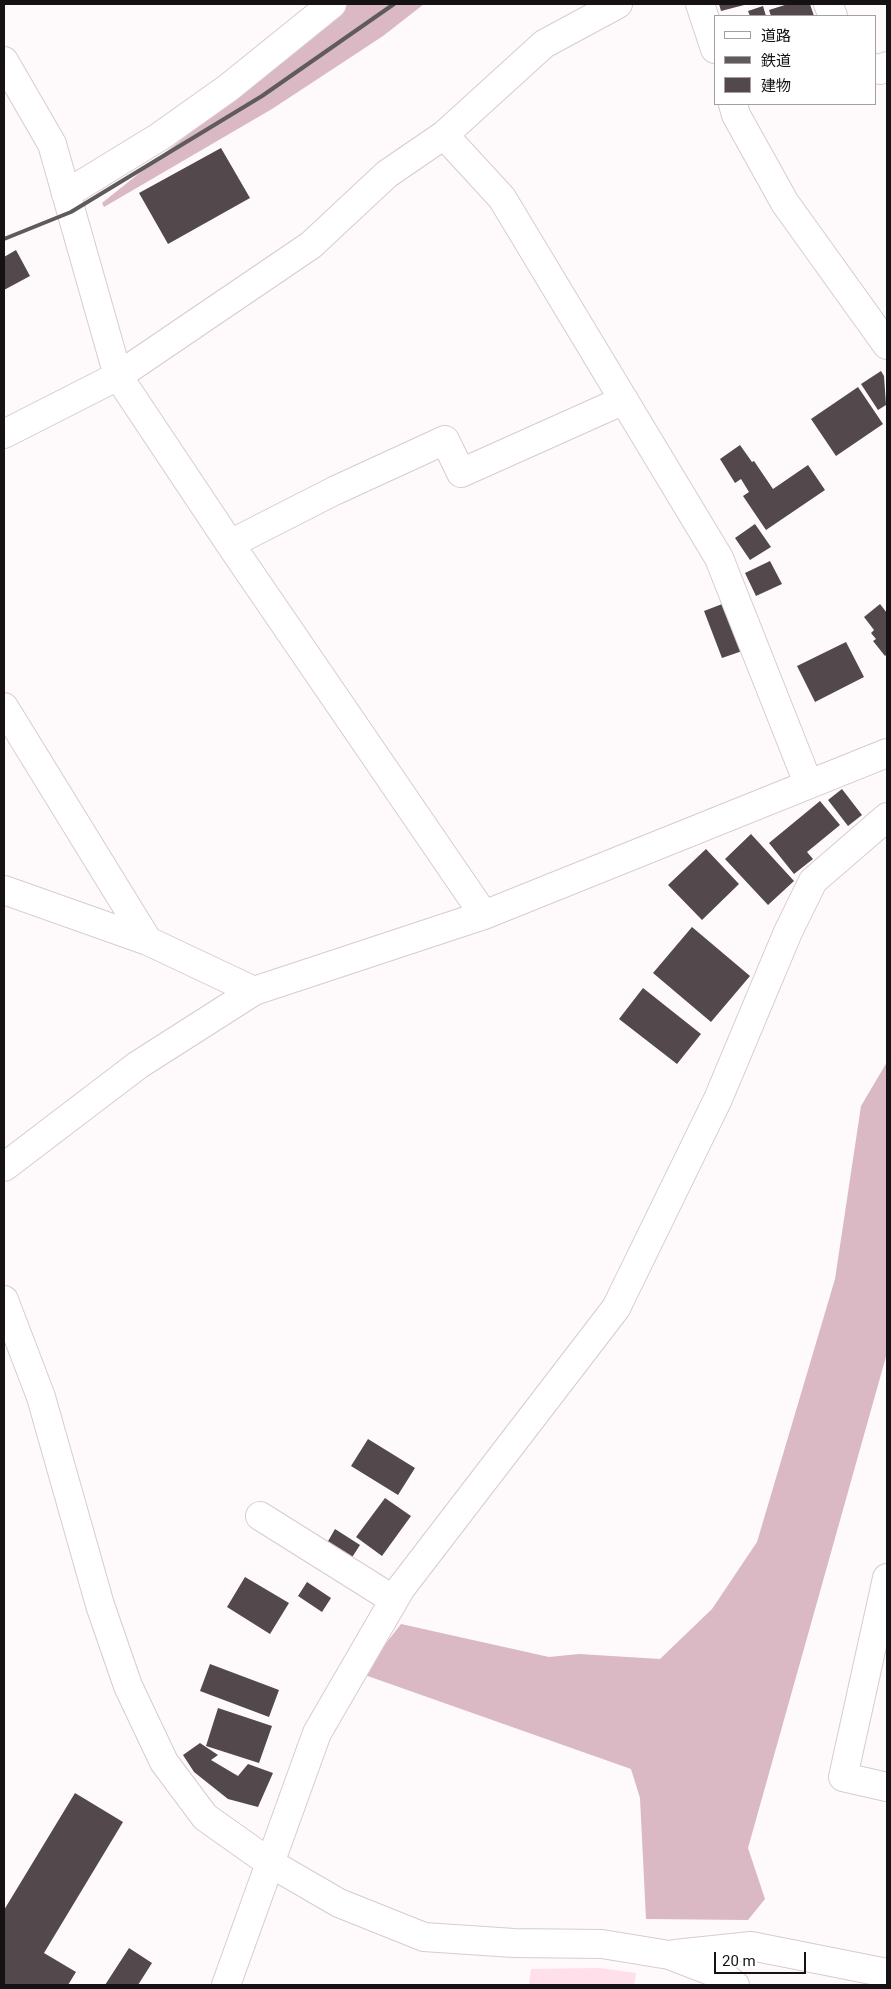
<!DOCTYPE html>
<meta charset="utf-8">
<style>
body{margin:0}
#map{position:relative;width:891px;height:1989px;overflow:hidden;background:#fef9fb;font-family:Roboto,"Noto Sans JP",sans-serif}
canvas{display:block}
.frame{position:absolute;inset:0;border:5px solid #161213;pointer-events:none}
.legend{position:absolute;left:714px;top:15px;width:162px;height:90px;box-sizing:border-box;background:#fff;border:1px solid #a2a0a1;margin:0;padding:6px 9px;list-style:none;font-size:15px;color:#161213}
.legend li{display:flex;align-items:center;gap:10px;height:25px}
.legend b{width:25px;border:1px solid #a2a0a1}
.scale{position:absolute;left:714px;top:1952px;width:92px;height:22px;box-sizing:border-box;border:2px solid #161213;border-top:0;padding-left:6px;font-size:15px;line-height:18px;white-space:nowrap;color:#161213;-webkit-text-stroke:4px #fff;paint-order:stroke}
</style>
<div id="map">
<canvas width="891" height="1989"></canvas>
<div class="frame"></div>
<ul class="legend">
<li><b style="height:6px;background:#fff"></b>道路</li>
<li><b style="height:6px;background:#5f5b5c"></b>鉄道</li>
<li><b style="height:14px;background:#53484b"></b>建物</li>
</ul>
<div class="scale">20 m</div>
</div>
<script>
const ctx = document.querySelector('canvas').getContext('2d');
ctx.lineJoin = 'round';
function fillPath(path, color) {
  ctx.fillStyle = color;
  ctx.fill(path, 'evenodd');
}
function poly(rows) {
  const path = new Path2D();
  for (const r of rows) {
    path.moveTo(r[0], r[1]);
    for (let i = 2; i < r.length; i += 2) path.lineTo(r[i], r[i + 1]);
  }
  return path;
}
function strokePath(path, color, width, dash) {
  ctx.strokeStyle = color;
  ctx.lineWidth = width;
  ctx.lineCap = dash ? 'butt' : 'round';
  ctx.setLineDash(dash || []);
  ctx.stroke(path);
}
fillPath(poly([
 [599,1968,636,1973,634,1985,529,1985,531,1969]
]), '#fedfea');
fillPath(poly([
 [345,4,424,4,383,36,272,109,104,207,102,203,237,95],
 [887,1062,887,1353,748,1848,765,1899,748,1920,646,1919,640,1798,631,1769,362,1674,401,1624,549,1657,579,1654,660,1659,712,1609,757,1542,835,1279,861,1106]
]), '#dab8c4');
fillPath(poly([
 [719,4,748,4,721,11],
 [788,4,810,4,814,16,771,16,769,10],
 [763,6,766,16,750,16,748,11],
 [221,148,250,198,168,244,139,193],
 [16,250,30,276,4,290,4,257],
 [881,371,884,376,886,405,878,410,861,384],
 [858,387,883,424,836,456,811,419],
 [740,445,752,462,754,461,773,489,808,465,825,490,766,530,743,496,749,492,741,479,735,483,720,459],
 [755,524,771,547,750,560,735,538],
 [770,561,782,584,756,596,745,573],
 [730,601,748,649,722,658,704,611],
 [880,604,887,613,887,654,885,656,873,641,876,639,871,633,874,630,864,617],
 [846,642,864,677,815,702,797,666],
 [842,789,862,815,848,826,828,800],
 [820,801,840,825,807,852,813,859,794,874,769,843],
 [751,834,794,881,768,905,725,859],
 [706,849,739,884,702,920,668,885],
 [692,927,750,976,711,1022,653,973],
 [643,988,701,1034,677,1064,619,1019],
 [368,1439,415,1468,398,1495,351,1466],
 [385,1498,411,1516,382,1556,356,1537],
 [335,1529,360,1545,351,1559,327,1543],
 [245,1577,289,1603,270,1634,227,1607],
 [307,1582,331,1598,322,1612,298,1596],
 [210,1664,279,1690,269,1717,200,1691],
 [218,1708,272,1726,259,1763,206,1746],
 [200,1743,218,1755,211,1760,238,1776,248,1764,273,1773,258,1807,228,1799,194,1772,183,1755],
 [75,1793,123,1822,44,1953,76,1972,68,1985,4,1985,4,1910],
 [129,1948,152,1963,138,1985,105,1985]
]), '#53484b');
const minor = poly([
 [700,4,715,49],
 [828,4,833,16],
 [4,61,52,144,118,376,230,544,484,915],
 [875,68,880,70,887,66],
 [733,104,736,115,785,203,887,345],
 [444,135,502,198,719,558,808,783],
 [66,194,159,137,228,88,332,4],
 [4,434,118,376,311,245,387,174,444,135,544,44,618,4],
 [230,544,334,491,445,440,461,473,624,400],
 [4,707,148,941],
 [4,890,148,941,254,991],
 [4,1167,138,1065,254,991,484,915,887,753],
 [4,1300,41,1397,100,1605,128,1686,164,1762,205,1817,270,1863,339,1903,424,1937,514,1943,602,1944,669,1955,724,1976,735,1985],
 [260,1516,394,1600],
 [887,1578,843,1777,887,1787],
 [675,1954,751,1946,887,1973],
 [226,1985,317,1733,401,1588,616,1308,718,1099,788,932,813,881,887,817]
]);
strokePath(minor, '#d9cbd0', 30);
strokePath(minor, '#fff', 28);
strokePath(poly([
 [4,239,71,212,262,96,394,4]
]), '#5f5b5c', 4);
</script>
